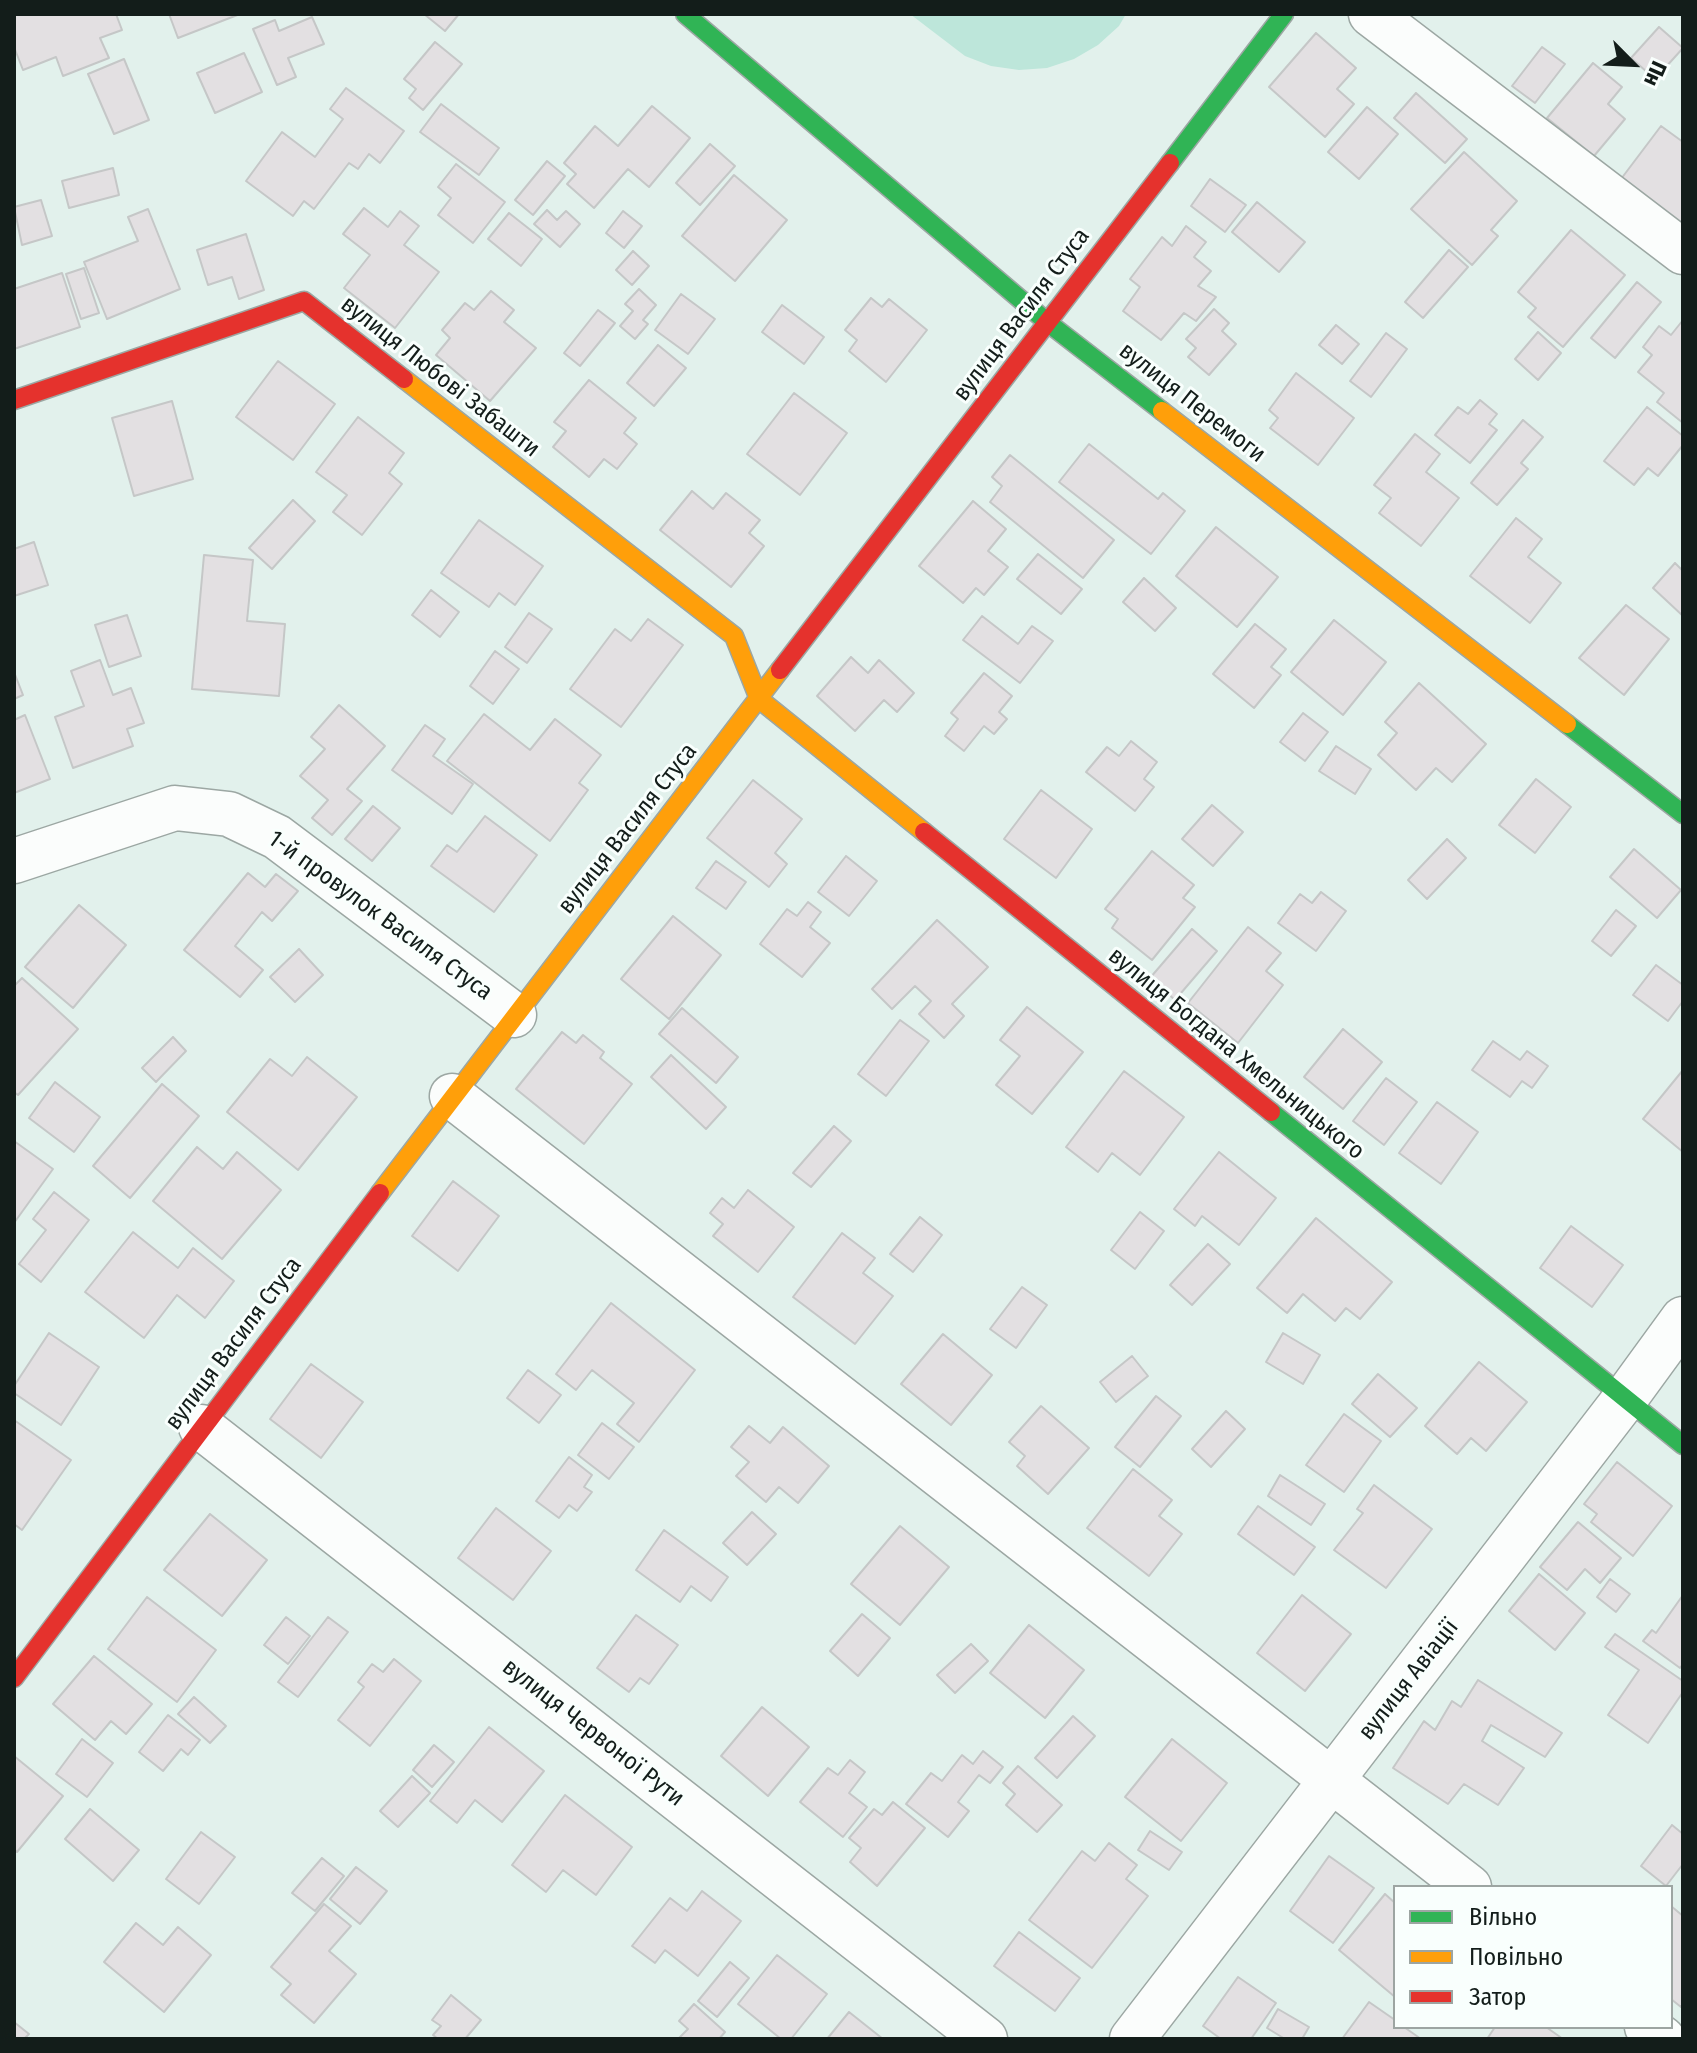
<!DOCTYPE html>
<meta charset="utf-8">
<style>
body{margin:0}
#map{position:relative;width:1697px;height:2053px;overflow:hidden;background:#e2f1ec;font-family:"Fira Sans Condensed",sans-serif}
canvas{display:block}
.frame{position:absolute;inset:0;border:16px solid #131d1a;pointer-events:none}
.legend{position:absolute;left:1393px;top:1885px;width:280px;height:144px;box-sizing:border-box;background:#f9fffd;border:2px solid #9da5a2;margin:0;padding:10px 14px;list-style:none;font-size:24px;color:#131d1a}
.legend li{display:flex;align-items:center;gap:16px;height:40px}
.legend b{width:40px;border:2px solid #9da5a2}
.north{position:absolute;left:1593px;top:24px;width:80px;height:80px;-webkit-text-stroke:6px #f9fffd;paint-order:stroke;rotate:114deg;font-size:22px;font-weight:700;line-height:32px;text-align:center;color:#131d1a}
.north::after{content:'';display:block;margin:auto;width:28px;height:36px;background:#131d1a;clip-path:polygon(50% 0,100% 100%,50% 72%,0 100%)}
</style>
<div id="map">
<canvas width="1697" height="2053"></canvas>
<div class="frame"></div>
<ul class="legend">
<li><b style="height:10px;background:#30b455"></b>Вільно</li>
<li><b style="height:10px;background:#ff9f0a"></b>Повільно</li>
<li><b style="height:10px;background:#e5322d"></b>Затор</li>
</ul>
<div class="north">Пн</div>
</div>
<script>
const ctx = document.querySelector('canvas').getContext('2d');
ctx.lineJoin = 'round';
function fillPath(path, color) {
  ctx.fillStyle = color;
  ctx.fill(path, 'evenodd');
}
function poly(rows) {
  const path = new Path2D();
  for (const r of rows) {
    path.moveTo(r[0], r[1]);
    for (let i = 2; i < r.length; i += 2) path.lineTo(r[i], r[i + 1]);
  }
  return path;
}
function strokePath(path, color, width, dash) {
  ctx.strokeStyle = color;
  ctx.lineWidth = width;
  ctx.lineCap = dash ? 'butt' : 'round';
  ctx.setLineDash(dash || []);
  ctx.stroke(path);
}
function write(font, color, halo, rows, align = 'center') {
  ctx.font = font + ' "Fira Sans Condensed",sans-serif';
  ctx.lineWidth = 6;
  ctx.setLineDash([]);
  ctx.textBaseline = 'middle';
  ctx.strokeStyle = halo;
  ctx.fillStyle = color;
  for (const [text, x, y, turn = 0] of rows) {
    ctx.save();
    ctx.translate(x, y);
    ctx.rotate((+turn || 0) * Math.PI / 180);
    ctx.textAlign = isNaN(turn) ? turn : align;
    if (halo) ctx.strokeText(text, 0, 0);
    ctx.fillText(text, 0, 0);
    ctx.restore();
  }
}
fillPath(poly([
 [910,14,1126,14,1119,26,1098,45,1074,59,1047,68,1019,70,991,66,965,56]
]), '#bde6da');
const building = poly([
 [14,14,116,14,122,30,100,38,109,58,63,76,56,57,23,70,14,47,14,14],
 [169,14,240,14,178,38,169,14],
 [424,14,459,14,445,31,424,14],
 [312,17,324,44,288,58,296,77,277,85,253,29,275,20,279,31,312,17],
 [1659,27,1683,48,1655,79,1631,58,1659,27],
 [1316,33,1356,68,1337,89,1354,104,1325,137,1269,87,1316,33],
 [435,42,462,64,423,110,409,98,416,89,404,79,435,42],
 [1542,47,1565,64,1535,103,1512,86,1542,47],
 [244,53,262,92,215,113,197,73,244,53],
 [124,59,149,120,114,134,88,74,124,59],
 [1593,63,1622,87,1608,104,1625,119,1594,156,1547,118,1593,63],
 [346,88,404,131,380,163,369,154,358,169,349,163,314,209,304,201,293,216,246,181,282,132,315,157,343,119,330,109,346,88],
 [1416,93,1467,139,1445,163,1394,118,1416,93],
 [441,104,499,148,479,175,420,132,441,104],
 [652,106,690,138,649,187,628,169,594,208,567,184,576,174,564,163,595,126,618,146,652,106],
 [1367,107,1398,134,1359,179,1328,152,1367,107],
 [1661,126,1683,142,1683,225,1621,179,1661,126],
 [710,144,735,166,700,205,676,183,710,144],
 [1464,152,1517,201,1491,230,1498,236,1472,265,1411,209,1464,152],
 [547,161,565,176,533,215,515,200,547,161],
 [456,164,505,202,473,243,438,215,451,198,438,187,456,164],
 [113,168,119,195,69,208,62,181,113,168],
 [734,175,787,220,735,281,682,236,734,175],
 [1210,179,1246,205,1225,232,1191,206,1210,179],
 [41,200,52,236,22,245,14,207,41,200],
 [1257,202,1305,242,1279,272,1232,232,1257,202],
 [364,208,388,227,400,211,419,226,404,245,439,272,395,328,344,288,370,255,343,234,364,208],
 [148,209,180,289,107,319,84,262,138,241,128,217,148,209],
 [547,210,557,220,566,211,580,224,560,247,534,224,547,210],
 [623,211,642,226,624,248,606,233,623,211],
 [509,213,542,239,521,266,488,239,509,213],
 [1186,226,1206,242,1194,257,1211,271,1198,286,1216,297,1196,321,1184,313,1161,340,1123,311,1140,287,1130,279,1162,237,1172,246,1186,226],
 [1571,230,1625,275,1563,347,1528,317,1536,308,1518,292,1571,230],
 [246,234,264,290,239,299,232,277,208,285,197,250,246,234],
 [1449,250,1468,267,1423,318,1405,302,1449,250],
 [633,251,649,266,632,285,616,270,633,251],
 [84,268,99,313,81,319,66,274,84,268],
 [62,273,80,327,14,349,14,289,62,273],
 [1637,282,1661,302,1615,358,1591,338,1637,282],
 [639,289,656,305,643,320,648,324,635,339,620,326,633,311,625,304,639,289],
 [491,291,514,310,504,322,536,348,490,401,436,355,450,338,442,330,465,303,474,310,491,291],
 [681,294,715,319,688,354,655,330,681,294],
 [871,298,882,307,889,299,927,330,886,382,849,351,857,340,845,330,871,298],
 [782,305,824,337,804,364,762,332,782,305],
 [1214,309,1229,323,1222,331,1236,344,1209,375,1188,357,1196,348,1186,339,1214,309],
 [598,310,615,323,580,366,564,353,598,310],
 [1683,320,1683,423,1657,402,1664,393,1638,372,1652,355,1643,347,1659,326,1671,335,1683,320],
 [1336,325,1359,344,1342,364,1319,345,1336,325],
 [1538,332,1561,353,1538,380,1515,359,1538,332],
 [1386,333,1407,349,1371,397,1350,381,1386,333],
 [658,345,686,368,654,406,627,383,658,345],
 [278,361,335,404,293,460,236,417,278,361],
 [1296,373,1354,418,1318,465,1270,428,1278,418,1269,410,1296,373],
 [589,380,636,418,624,433,637,444,617,469,604,459,589,477,553,447,566,431,554,422,589,380],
 [794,393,847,433,800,495,747,454,794,393],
 [1480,400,1497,414,1489,424,1497,430,1470,463,1435,435,1458,407,1468,414,1480,400],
 [172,401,193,479,134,496,112,418,172,401],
 [1647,407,1683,436,1683,445,1658,476,1648,468,1634,485,1604,461,1647,407],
 [358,417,404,453,389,473,402,484,362,535,333,512,347,495,316,472,358,417],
 [1523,420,1543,437,1521,463,1528,469,1497,505,1471,483,1523,420],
 [1415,434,1440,454,1426,472,1459,498,1421,546,1379,513,1391,498,1374,485,1415,434],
 [1089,444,1158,499,1163,493,1185,511,1151,554,1059,482,1089,444],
 [1010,455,1114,540,1083,578,990,502,1002,486,992,477,1010,455],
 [692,491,713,509,726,493,760,520,749,533,764,546,731,587,660,530,692,491],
 [293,500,315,521,272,569,249,548,293,500],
 [973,501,1006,529,988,551,1008,567,984,595,976,588,963,603,919,566,973,501],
 [1516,518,1542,539,1528,557,1561,583,1530,623,1470,576,1516,518],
 [479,520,543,566,515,605,499,593,489,607,441,573,479,520],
 [1216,527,1278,577,1237,627,1176,576,1216,527],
 [34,542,48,585,14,596,14,549,34,542],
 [1038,554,1082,589,1061,614,1017,579,1038,554],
 [204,555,253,560,247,621,285,624,279,696,192,689,204,555],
 [1675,563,1683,571,1683,616,1653,588,1675,563],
 [1144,578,1176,608,1155,631,1123,602,1144,578],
 [431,590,459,612,440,637,412,615,431,590],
 [1626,605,1669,639,1624,695,1579,658,1626,605],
 [529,613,552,629,527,663,505,647,529,613],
 [127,615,141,656,109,667,95,625,127,615],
 [982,616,1018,644,1032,626,1053,641,1020,683,963,640,982,616],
 [648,619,683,645,621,727,570,689,615,629,631,641,648,619],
 [1334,620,1386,662,1343,715,1291,672,1334,620],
 [1255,624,1286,649,1271,667,1281,675,1254,708,1213,674,1255,624],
 [495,651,519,669,493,704,470,686,495,651],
 [851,657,868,673,879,660,914,693,897,712,884,700,855,731,817,696,851,657],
 [100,660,113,695,131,688,144,723,127,729,133,746,73,768,55,717,84,706,71,671,100,660],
 [14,672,23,695,14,699,14,672],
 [984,673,1012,696,999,712,1007,719,994,734,984,726,964,751,945,736,958,719,951,713,984,673],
 [1419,683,1486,744,1452,782,1436,768,1416,790,1378,755,1397,733,1385,722,1419,683],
 [339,705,385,746,347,789,362,801,332,835,312,818,328,800,300,776,325,749,311,737,339,705],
 [1303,713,1328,732,1305,761,1280,742,1303,713],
 [484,714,530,750,555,719,601,755,579,783,588,790,550,841,447,761,484,714],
 [25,715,50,779,14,793,14,720,25,715],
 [425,725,445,739,433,756,473,784,452,814,392,770,425,725],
 [1131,741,1157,762,1144,779,1154,787,1135,811,1086,772,1107,747,1119,756,1131,741],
 [1336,746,1371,769,1355,794,1319,771,1336,746],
 [1536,779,1571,807,1535,853,1499,825,1536,779],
 [753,780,802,819,775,853,787,864,769,887,707,838,753,780],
 [1041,790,1092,829,1056,878,1004,839,1041,790],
 [1212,805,1243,832,1213,866,1182,839,1212,805],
 [373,806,400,828,372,861,345,839,373,806],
 [485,816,537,855,494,912,431,866,447,845,457,852,485,816],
 [1447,839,1466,858,1427,899,1408,880,1447,839],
 [1634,849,1681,890,1657,918,1610,877,1634,849],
 [1152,851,1194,885,1183,898,1195,907,1152,960,1112,928,1118,919,1105,909,1152,851],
 [846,856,877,881,849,916,818,892,846,856],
 [716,861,746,882,726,909,696,888,716,861],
 [248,873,265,887,276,874,298,891,272,921,262,912,235,946,263,970,240,997,184,950,248,873],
 [1321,892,1346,911,1316,951,1278,923,1300,894,1312,903,1321,892],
 [808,902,821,912,810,927,830,943,802,977,760,944,787,909,797,916,808,902],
 [79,905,126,945,73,1008,25,967,79,905],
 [1616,910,1636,926,1611,956,1592,941,1616,910],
 [673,916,721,955,669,1019,621,979,673,916],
 [937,920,988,967,952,1004,964,1016,944,1038,919,1014,931,1001,915,986,892,1009,872,989,937,920],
 [1248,927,1281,953,1266,971,1283,985,1238,1043,1188,1003,1248,927],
 [1192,929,1217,951,1175,1000,1150,978,1192,929],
 [299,949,323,975,295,1002,270,977,299,949],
 [1656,965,1683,985,1683,1001,1668,1021,1633,995,1656,965],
 [22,978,78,1029,18,1095,14,1092,14,986,22,978],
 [1027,1007,1083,1052,1032,1114,996,1085,1020,1056,1000,1040,1027,1007],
 [682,1008,738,1057,716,1083,659,1034,682,1008],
 [900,1020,929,1041,886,1096,858,1074,900,1020],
 [1343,1029,1382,1062,1343,1109,1304,1077,1343,1029],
 [562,1032,576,1043,583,1035,604,1052,600,1058,632,1084,584,1144,516,1089,562,1032],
 [173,1037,186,1051,156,1082,142,1068,173,1037],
 [1493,1041,1520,1060,1527,1051,1548,1066,1532,1088,1522,1081,1510,1097,1472,1070,1493,1041],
 [671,1055,726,1107,706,1129,651,1077,671,1055],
 [307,1057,357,1097,298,1170,227,1112,270,1059,292,1076,307,1057],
 [1683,1070,1683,1152,1643,1119,1683,1070],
 [1124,1071,1184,1117,1140,1175,1112,1153,1098,1172,1066,1147,1124,1071],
 [1386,1078,1417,1102,1384,1145,1353,1121,1386,1078],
 [55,1082,100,1117,74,1152,29,1118,55,1082],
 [162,1084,199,1116,130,1198,93,1166,162,1084],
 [1437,1102,1478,1132,1441,1184,1399,1153,1437,1102],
 [834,1126,851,1141,811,1187,793,1173,834,1126],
 [14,1141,53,1169,14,1223,14,1141],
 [197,1147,223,1169,237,1152,281,1190,222,1259,153,1201,197,1147],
 [1219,1152,1276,1198,1239,1245,1202,1216,1195,1226,1174,1209,1219,1152],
 [453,1181,499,1216,458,1271,412,1236,453,1181],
 [748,1190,794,1227,758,1272,713,1236,723,1224,710,1213,722,1198,734,1208,748,1190],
 [54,1192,89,1220,41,1282,19,1264,46,1230,33,1219,54,1192],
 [1140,1212,1164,1231,1135,1269,1111,1250,1140,1212],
 [920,1217,942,1235,913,1272,890,1254,920,1217],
 [1316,1218,1392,1282,1360,1319,1346,1308,1335,1321,1303,1294,1287,1313,1257,1288,1316,1218],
 [1571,1226,1623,1265,1592,1307,1540,1268,1571,1226],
 [133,1232,178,1268,193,1248,234,1281,205,1318,177,1295,144,1338,85,1292,133,1232],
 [842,1233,875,1258,863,1273,893,1296,855,1344,793,1297,842,1233],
 [1208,1244,1230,1264,1192,1305,1170,1285,1208,1244],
 [1022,1287,1047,1305,1016,1348,990,1329,1022,1287],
 [611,1303,695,1370,639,1442,617,1424,634,1403,592,1370,576,1390,556,1374,611,1303],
 [49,1333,99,1367,61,1425,14,1393,14,1386,49,1333],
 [1283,1333,1320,1355,1303,1384,1266,1362,1283,1333],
 [943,1334,992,1375,951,1425,901,1384,943,1334],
 [1132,1356,1148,1376,1116,1402,1100,1382,1132,1356],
 [1479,1362,1527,1402,1486,1451,1471,1438,1457,1454,1425,1426,1479,1362],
 [311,1364,363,1402,321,1458,270,1419,311,1364],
 [528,1370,561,1395,539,1423,507,1398,528,1370],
 [1378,1374,1417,1408,1390,1437,1352,1404,1378,1374],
 [1156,1396,1181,1416,1140,1467,1115,1447,1156,1396],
 [1041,1406,1089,1448,1048,1494,1017,1466,1025,1456,1009,1442,1041,1406],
 [1226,1411,1245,1429,1211,1467,1192,1449,1226,1411],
 [1344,1414,1381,1441,1344,1492,1306,1465,1344,1414],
 [14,1420,71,1460,22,1530,14,1524,14,1420],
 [602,1423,634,1447,609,1479,578,1455,602,1423],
 [749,1426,770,1443,783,1427,829,1466,798,1503,779,1487,766,1502,736,1476,749,1462,731,1447,749,1426],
 [569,1457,592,1475,584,1487,592,1492,577,1511,569,1505,559,1518,536,1501,569,1457],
 [1617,1462,1672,1506,1633,1556,1591,1522,1597,1514,1584,1504,1617,1462],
 [1133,1469,1172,1500,1159,1516,1182,1534,1149,1576,1087,1528,1133,1469],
 [1280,1475,1325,1504,1311,1525,1268,1496,1280,1475],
 [1374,1485,1432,1529,1386,1588,1334,1550,1363,1513,1357,1509,1374,1485],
 [1258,1506,1315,1547,1294,1575,1238,1534,1258,1506],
 [496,1508,551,1551,513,1600,458,1558,496,1508],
 [752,1512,776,1534,747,1565,723,1543,752,1512],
 [210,1514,267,1560,222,1616,164,1570,210,1514],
 [1578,1522,1621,1558,1600,1583,1585,1569,1567,1590,1540,1567,1578,1522],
 [900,1526,949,1567,900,1625,851,1584,900,1526],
 [664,1530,728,1577,711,1601,691,1586,680,1602,636,1570,664,1530],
 [1539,1574,1585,1613,1555,1650,1509,1611,1539,1574],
 [1610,1579,1630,1594,1616,1612,1597,1597,1610,1579],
 [1302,1595,1351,1634,1305,1691,1257,1653,1302,1595],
 [1683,1595,1683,1664,1680,1668,1643,1641,1652,1630,1656,1633,1683,1595],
 [147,1597,216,1650,177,1702,108,1649,147,1597],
 [862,1614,890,1638,858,1676,830,1651,862,1614],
 [636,1615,678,1645,649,1684,640,1678,629,1692,597,1668,636,1615],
 [286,1617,310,1636,288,1664,264,1645,286,1617],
 [328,1617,348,1632,298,1697,278,1682,328,1617],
 [1029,1625,1084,1670,1045,1718,990,1673,1029,1625],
 [1615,1634,1683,1681,1683,1692,1648,1743,1608,1715,1639,1670,1605,1647,1615,1634],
 [971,1644,988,1661,955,1693,937,1675,971,1644],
 [94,1656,152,1704,126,1734,111,1721,95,1740,53,1704,94,1656],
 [394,1659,421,1681,370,1746,338,1720,364,1687,358,1682,372,1664,383,1672,394,1659],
 [1478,1680,1562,1733,1545,1757,1491,1725,1482,1741,1524,1768,1498,1805,1464,1784,1448,1804,1393,1768,1424,1721,1435,1730,1452,1701,1461,1707,1478,1680],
 [194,1697,226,1726,210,1743,178,1714,194,1697],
 [762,1707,809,1747,768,1796,721,1756,762,1707],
 [168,1715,200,1740,188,1755,181,1749,163,1771,139,1752,168,1715],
 [1073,1716,1095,1736,1057,1778,1035,1758,1073,1716],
 [489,1727,544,1771,502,1822,475,1800,457,1823,430,1801,489,1727],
 [82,1739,113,1763,87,1797,56,1774,82,1739],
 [1172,1739,1227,1783,1181,1841,1125,1797,1172,1739],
 [434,1745,454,1762,432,1787,413,1770,434,1745],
 [983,1751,1003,1767,990,1783,979,1775,958,1802,969,1811,948,1837,906,1804,931,1773,942,1781,962,1755,973,1764,983,1751],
 [14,1756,63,1796,17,1852,14,1849,14,1756],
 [850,1760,865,1772,849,1793,867,1807,843,1837,800,1802,828,1768,838,1775,850,1760],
 [1018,1766,1062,1805,1037,1832,1006,1805,1015,1794,1003,1783,1018,1766],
 [412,1776,430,1793,398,1827,380,1811,412,1776],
 [565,1795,632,1847,596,1895,563,1870,546,1892,512,1865,565,1795],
 [893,1802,925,1828,877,1886,850,1862,861,1848,849,1838,874,1809,882,1815,893,1802],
 [90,1809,139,1850,113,1881,65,1839,90,1809],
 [1672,1825,1683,1834,1683,1864,1666,1886,1641,1866,1672,1825],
 [1150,1831,1182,1852,1169,1870,1138,1850,1150,1831],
 [201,1832,235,1857,199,1904,166,1879,201,1832],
 [1109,1843,1137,1865,1126,1879,1148,1896,1092,1968,1029,1920,1082,1851,1095,1861,1109,1843],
 [1329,1856,1374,1888,1333,1943,1290,1911,1329,1856],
 [322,1858,344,1876,315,1911,292,1893,322,1858],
 [356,1867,387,1891,360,1924,330,1899,356,1867],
 [702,1891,741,1921,698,1976,665,1950,655,1963,632,1946,670,1898,687,1911,702,1891],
 [1385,1894,1395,1903,1395,1997,1339,1950,1385,1894],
 [324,1904,351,1926,329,1951,356,1974,314,2023,281,1995,291,1984,271,1967,324,1904],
 [1671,1906,1683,1916,1683,2003,1681,2007,1671,1999,1671,1906],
 [136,1923,163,1945,178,1927,211,1955,164,2012,104,1962,136,1923],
 [1019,1932,1080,1978,1055,2011,994,1966,1019,1932],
 [777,1955,827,1994,791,2039,781,2039,738,2004,777,1955],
 [730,1962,749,1978,717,2017,698,2001,730,1962],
 [1238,1977,1276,2003,1251,2039,1221,2039,1203,2026,1238,1977],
 [451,1995,481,2020,465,2039,438,2039,433,2035,441,2026,432,2020,451,1995],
 [1369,2002,1395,2020,1395,2027,1404,2027,1421,2039,1342,2039,1369,2002],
 [694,2004,725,2032,719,2039,678,2039,688,2029,679,2021,694,2004],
 [1278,2009,1309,2027,1302,2039,1285,2039,1267,2028,1278,2009],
 [849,2012,883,2039,827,2039,849,2012],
 [14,2022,29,2034,24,2039,14,2039,14,2022],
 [1495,2027,1546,2027,1563,2039,1487,2039,1495,2027]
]);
fillPath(building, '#e3e0e2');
strokePath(building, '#c5c7c7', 2);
const street = poly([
 [1371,14,1683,252],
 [14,861,175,808,229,814,277,837,514,1015],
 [452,1096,1469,1887],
 [201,1427,985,2039],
 [1647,2027,1663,2039],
 [1132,2039,1624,1400,1683,1319]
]);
const fast = poly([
 [685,14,1047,322,1162,411],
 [1170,163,1284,14],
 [1567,724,1683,814],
 [1271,1112,1683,1445]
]);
const slow = poly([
 [404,379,734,636,759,699,924,832],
 [1162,411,1567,724],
 [380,1193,780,670]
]);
const jam = poly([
 [14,400,304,301,404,379],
 [780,670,1170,163],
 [924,832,1271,1112],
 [14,1678,380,1193]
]);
strokePath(street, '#9ca7a3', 47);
strokePath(fast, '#9ca7a3', 21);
strokePath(slow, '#9ca7a3', 21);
strokePath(jam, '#9ca7a3', 21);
strokePath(street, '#fbfdfc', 44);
strokePath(fast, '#30b455', 18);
strokePath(slow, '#ff9f0a', 18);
strokePath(jam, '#e5322d', 18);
write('24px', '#131d1a', '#f9fffd', [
 ["вулиця Василя Стуса",1022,315,-53],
 ["вулиця Любові Забашти",440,377,38],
 ["вулиця Перемоги",1192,403,38],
 ["вулиця Василя Стуса",628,829,-52],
 ["1-й провулок Василя Стуса",380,916,36],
 ["вулиця Богдана Хмельницького",1236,1054,39],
 ["вулиця Василя Стуса",234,1344,-53],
 ["вулиця Авіації",1409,1680,-52],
 ["вулиця Червоної Рути",593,1733,38]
]);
</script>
